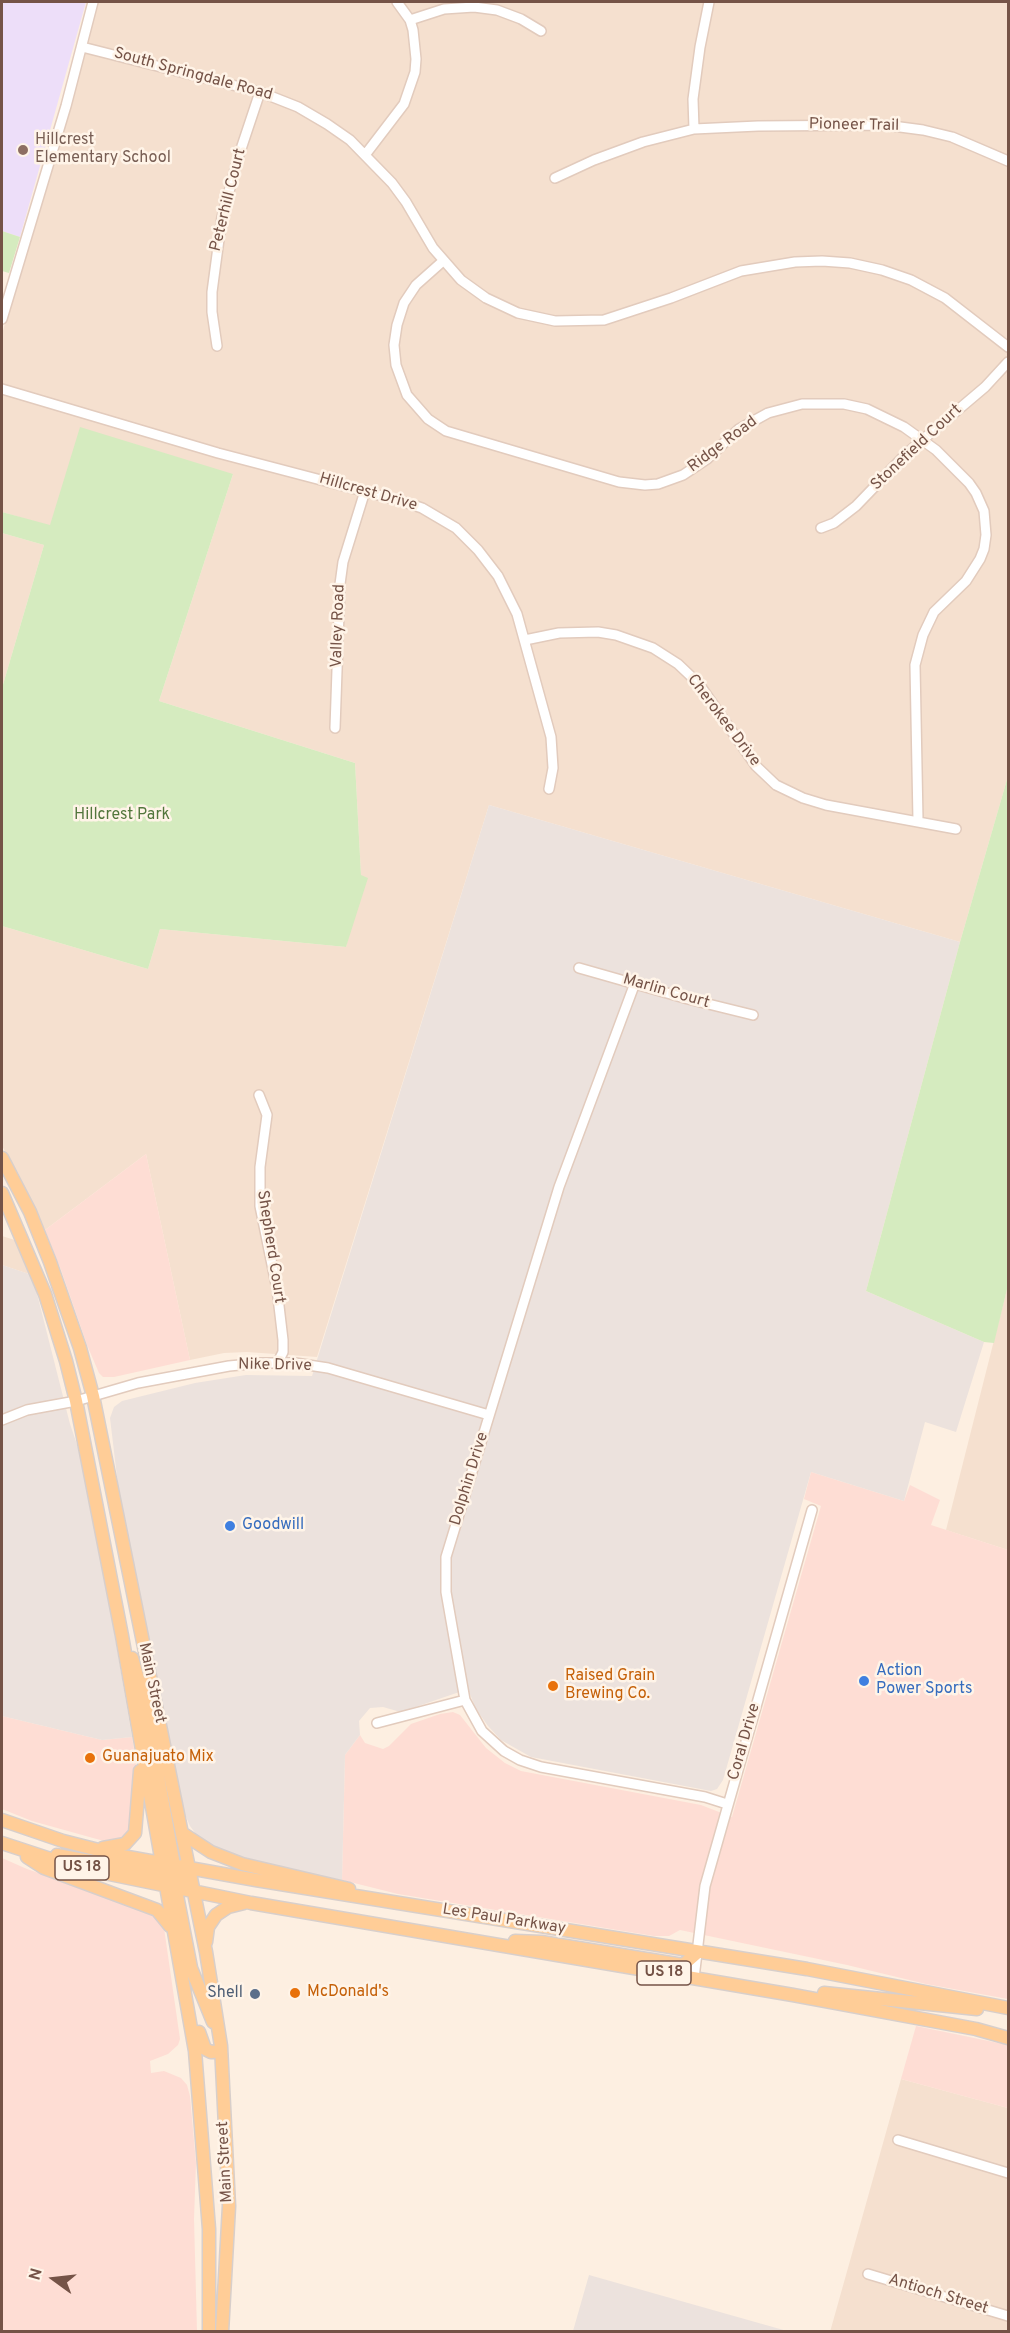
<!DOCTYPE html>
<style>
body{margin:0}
#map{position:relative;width:1010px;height:2333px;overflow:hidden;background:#fdefe1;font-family:Overpass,sans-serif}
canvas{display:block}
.frame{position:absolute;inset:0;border:3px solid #755347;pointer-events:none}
.north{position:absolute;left:24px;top:2249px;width:60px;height:60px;-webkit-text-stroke:4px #fff4e8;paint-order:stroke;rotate:285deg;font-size:16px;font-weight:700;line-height:24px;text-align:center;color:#755347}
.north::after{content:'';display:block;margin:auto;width:21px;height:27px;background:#755347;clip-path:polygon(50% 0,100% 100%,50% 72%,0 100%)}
</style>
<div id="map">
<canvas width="1010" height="2333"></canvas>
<div class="frame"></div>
<div class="north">N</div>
</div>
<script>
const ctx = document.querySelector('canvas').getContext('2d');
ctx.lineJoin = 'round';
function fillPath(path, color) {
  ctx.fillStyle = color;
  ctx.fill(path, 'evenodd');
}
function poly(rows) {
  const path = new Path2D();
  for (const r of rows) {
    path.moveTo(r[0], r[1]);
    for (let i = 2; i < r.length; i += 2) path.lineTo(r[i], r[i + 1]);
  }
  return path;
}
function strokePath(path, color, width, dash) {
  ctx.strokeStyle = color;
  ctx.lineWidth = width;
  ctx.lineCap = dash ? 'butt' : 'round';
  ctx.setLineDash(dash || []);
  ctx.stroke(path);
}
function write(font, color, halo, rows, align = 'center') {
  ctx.font = font + ' Overpass,sans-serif';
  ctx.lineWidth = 5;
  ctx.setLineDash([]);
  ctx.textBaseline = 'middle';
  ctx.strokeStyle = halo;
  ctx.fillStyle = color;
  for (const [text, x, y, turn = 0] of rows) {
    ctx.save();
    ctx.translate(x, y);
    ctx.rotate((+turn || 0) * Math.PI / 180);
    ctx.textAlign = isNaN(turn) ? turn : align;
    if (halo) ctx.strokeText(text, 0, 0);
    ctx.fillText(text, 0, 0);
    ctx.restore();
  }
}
fillPath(poly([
 [97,2,1008,2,1008,776,960,942,489,805,317,1357,247,1352,224,1353,190,1360,146,1154,45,1230,18,1173,2,1146,2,926,148,969,160,929,346,947,361,875,355,763,159,701,233,474,50,526,2,512,2,334],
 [2,533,44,545,2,688],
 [2,1236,18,1241,32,1275,2,1265],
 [1008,1285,1008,1550,946,1530],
 [901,2079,1008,2108,1008,2331,830,2332]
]), '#f5e0cf');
fillPath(poly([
 [146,1154,190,1360,114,1377,103,1377,99,1373,87,1345,61,1270,45,1230],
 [811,1472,904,1501,910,1485,940,1500,931,1525,1008,1550,1008,1999,926,1984,847,1965,680,1930,669,1936,654,1936,398,1894,342,1880,345,1755,360,1735,365,1743,383,1749,389,1746,411,1724,440,1714,453,1712,460,1715,486,1748,505,1763,521,1771,701,1805,732,1817,821,1506,804,1499],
 [2,1716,102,1740,132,1737,136,1761,134,1822,123,1838,108,1842,93,1838,32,1821,2,1809],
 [2,1858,27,1869,153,1912,163,1921,180,2039,178,2045,168,2054,150,2061,151,2073,164,2071,181,2078,187,2085,190,2096,196,2163,194,2219,197,2331,2,2331],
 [916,2026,1008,2045,1008,2108,901,2079]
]), '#feddd4');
fillPath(poly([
 [489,805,960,942,866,1291,984,1342,956,1432,925,1422,904,1501,811,1472,723,1780,717,1789,711,1791,531,1757,501,1740,488,1726,476,1709,468,1689,404,1711,397,1711,383,1707,370,1708,359,1721,360,1735,345,1755,342,1880,257,1864,208,1844,199,1838,190,1826,183,1810,118,1485,110,1418,114,1407,122,1401,195,1383,246,1375,312,1376],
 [2,1265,32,1275,33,1278,70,1424,87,1474,132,1737,102,1740,2,1716],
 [589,2275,787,2331,573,2331]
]), '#ece2dd');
fillPath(poly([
 [2,2,86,2,20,237,2,231]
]), '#eddef9');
fillPath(poly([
 [2,231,20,237,9,273,2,271],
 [80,427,233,474,159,701,355,763,361,875,368,878,346,947,160,929,148,969,2,926,2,688,44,545,2,533,2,512,50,525],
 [1008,776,1008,1285,994,1343,984,1342,866,1291,960,942]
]), '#d5ebbf');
const minor = poly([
 [410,20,444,9,474,7,497,10,521,19,541,31],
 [82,47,260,92,298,107,327,124,350,140,392,183,406,202,433,248,461,280,486,298,518,313,555,321,604,320,671,298,741,271,795,262,822,261,850,263,882,270,911,280,945,298,1008,347],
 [694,129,693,99,700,47,709,2],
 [365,155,404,104,415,72,416,59,413,30,410,20,397,2],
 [555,178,594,160,643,142,694,129,758,126,885,125,923,130,952,137,1008,161],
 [443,261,416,285,404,303,397,325,394,345,396,365,407,395,428,419,446,431,619,482,645,485,658,484,683,475,707,459,739,429,768,413,802,404,844,404,867,409,904,427,936,450,969,483,976,493,984,511,986,535,984,549,980,559,966,581,934,612,923,635,915,665,918,820],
 [2,319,66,106,93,2],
 [217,346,212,312,212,292,222,217,239,155,260,92],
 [2,389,218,453,401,501,422,508,456,528,478,550,498,576,517,614,551,737,553,768,549,789],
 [821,528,834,523,856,506,907,453,985,387,1008,362],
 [525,640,559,633,598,632,616,635,653,648,678,664,699,684,756,766,776,785,803,798,826,805,956,829],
 [335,728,340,584,343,562,365,491],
 [579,968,688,999,753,1015],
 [635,983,559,1187,446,1557,446,1592,465,1700,482,1731,504,1751,520,1760,541,1767,705,1797,727,1804],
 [259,1095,267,1115,260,1167,260,1206,277,1289,283,1340,283,1352,277,1364],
 [2,1420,27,1410,76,1401,138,1383,229,1366,261,1363,295,1363,328,1368,489,1415],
 [377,1723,465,1700],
 [694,1978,705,1886,812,1510],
 [898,2140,1008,2173],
 [868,2274,1008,2316]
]);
const major = poly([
 [2,1158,30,1212,50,1262,80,1348,93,1396,206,1952,221,2046,229,2206,222,2332],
 [2,1193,45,1294,66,1361,76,1401,122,1636,195,2051,209,2229,209,2332],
 [132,1658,145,1704,174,1865,191,1889],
 [2,1820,63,1841,122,1856,256,1880,807,1969,1008,2008],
 [182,1833,211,1852,242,1864,349,1889],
 [2,1843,75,1867,251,1903,793,1995,976,2029,1008,2038],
 [103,1848,125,1844,135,1833,140,1771],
 [57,1855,170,1876],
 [27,1857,44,1868,157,1910,170,1926],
 [174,1880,191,1968,213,2022],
 [515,1941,541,1942,683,1965,698,1952],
 [206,1942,208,1927,216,1915,228,1907,244,1903],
 [824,1993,977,2009],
 [199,2032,205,2049,211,2052,221,2051]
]);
strokePath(minor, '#e2cbbd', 12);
strokePath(major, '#d8cfcb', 15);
strokePath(minor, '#fff', 9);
strokePath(major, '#ffcd97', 12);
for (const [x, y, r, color] of [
 [23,150,6,"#8d6e63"],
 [230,1526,6,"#3f7fe0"],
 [864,1681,6,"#3f7fe0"],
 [553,1686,6,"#e8710a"],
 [90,1758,6,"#e8710a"],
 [295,1993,6,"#e8710a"],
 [255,1994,6,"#5c6f8a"]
]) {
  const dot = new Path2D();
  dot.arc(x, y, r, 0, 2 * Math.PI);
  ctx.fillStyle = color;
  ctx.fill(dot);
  strokePath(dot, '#fff4e8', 2);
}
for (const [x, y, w] of [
 [82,1868,54],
 [664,1973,54]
]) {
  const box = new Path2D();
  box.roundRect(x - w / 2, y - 12, w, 24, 4.5);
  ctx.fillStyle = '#fff4e8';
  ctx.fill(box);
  strokePath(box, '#755347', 1.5);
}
write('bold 15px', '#755347', null, [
 ["US 18",82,1868],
 ["US 18",664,1973]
]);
write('16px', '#755347', '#fff4e8', [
 ["South Springdale Road",193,75,15],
 ["Pioneer Trail",854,126,1],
 ["Peterhill Court",229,200,-76],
 ["Ridge Road",723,445,-37],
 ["Stonefield Court",917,448,-43],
 ["Hillcrest Drive",368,493,16],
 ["Valley Road",339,626,-88],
 ["Cherokee Drive",723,721,53],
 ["Marlin Court",666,992,16],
 ["Shepherd Court",270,1247,81],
 ["Nike Drive",275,1366,1],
 ["Dolphin Drive",470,1479,-73],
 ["Main Street",151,1683,78],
 ["Coral Drive",745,1742,-74],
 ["Les Paul Parkway",504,1920,9],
 ["Main Street",226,2162,-93],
 ["Antioch Street",938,2295,17]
]);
write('16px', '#785e54', '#fff4e8', [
 ["Hillcrest",35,141],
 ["Elementary School",35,159]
], 'left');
write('16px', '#52763c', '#fff4e8', [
 ["Hillcrest Park",122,816]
]);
write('16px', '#366cbe', '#fff4e8', [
 ["Goodwill",242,1526],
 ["Action",876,1672],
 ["Power Sports",876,1690]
], 'left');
write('16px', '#c56008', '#fff4e8', [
 ["Raised Grain",565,1677],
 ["Brewing Co.",565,1695],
 ["Guanajuato Mix",102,1758],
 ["McDonald's",307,1993]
], 'left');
write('16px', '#4e5e75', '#fff4e8', [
 ["Shell",243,1994]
], 'right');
</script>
